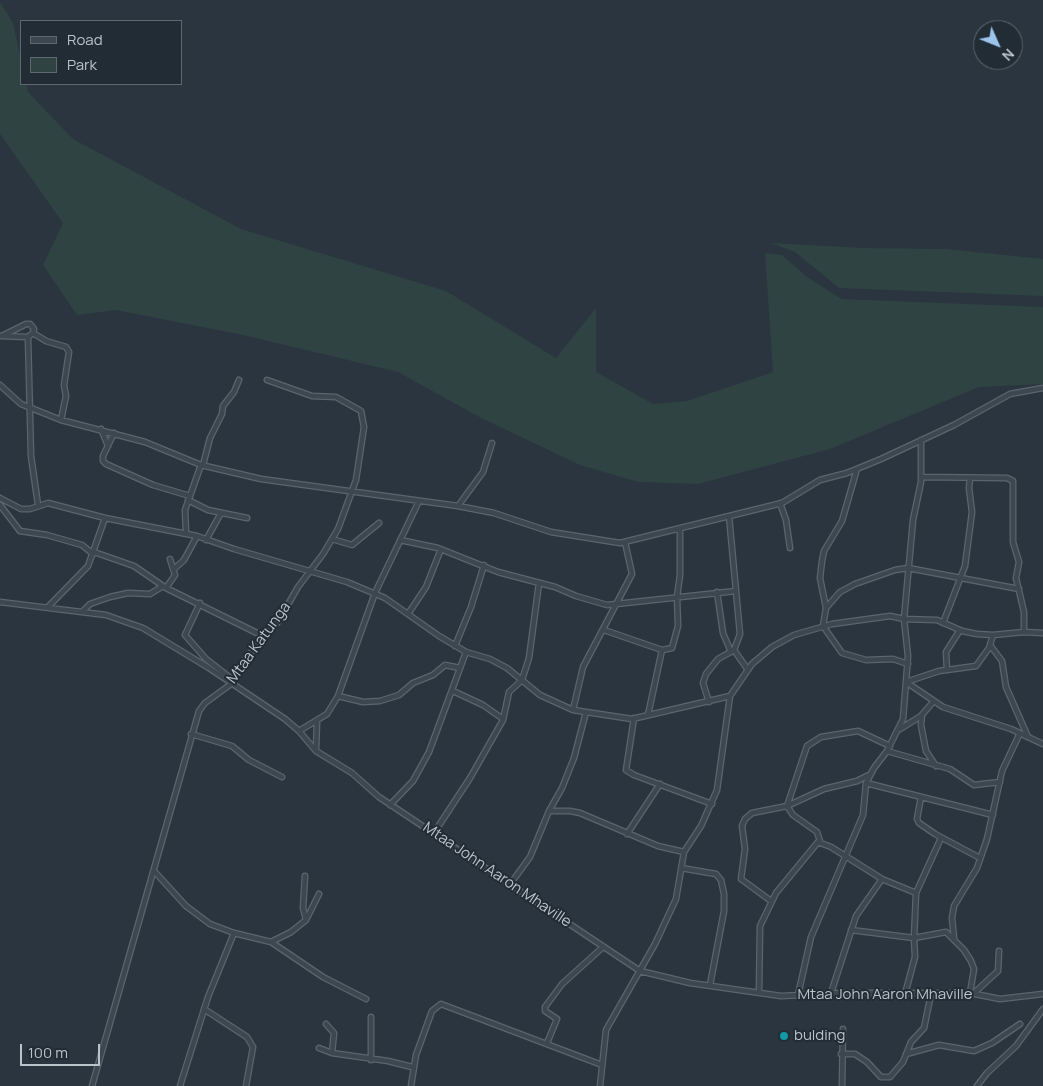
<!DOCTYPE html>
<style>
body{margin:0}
#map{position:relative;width:1043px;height:1086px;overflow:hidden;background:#2a353f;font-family:Manrope,sans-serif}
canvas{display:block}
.legend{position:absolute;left:20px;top:20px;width:162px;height:65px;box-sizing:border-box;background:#222c35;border:1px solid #5f6871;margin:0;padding:6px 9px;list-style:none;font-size:15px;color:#bac2ca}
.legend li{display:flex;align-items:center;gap:10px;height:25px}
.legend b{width:25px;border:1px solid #5f6871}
.north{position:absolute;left:973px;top:20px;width:50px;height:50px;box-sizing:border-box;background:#222c35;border:1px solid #5f6871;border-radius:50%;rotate:134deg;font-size:14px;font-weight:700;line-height:20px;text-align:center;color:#bac2ca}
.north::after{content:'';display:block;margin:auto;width:18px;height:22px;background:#9cc5ec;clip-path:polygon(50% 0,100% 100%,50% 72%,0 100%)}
.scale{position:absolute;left:20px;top:1044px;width:80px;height:22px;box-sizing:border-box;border:2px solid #bac2ca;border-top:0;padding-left:6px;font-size:15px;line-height:18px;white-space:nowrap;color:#bac2ca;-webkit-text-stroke:4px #222c35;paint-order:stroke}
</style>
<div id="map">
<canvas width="1043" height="1086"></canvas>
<ul class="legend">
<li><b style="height:6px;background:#3d474f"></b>Road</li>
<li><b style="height:14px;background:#2f4342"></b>Park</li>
</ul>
<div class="north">N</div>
<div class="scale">100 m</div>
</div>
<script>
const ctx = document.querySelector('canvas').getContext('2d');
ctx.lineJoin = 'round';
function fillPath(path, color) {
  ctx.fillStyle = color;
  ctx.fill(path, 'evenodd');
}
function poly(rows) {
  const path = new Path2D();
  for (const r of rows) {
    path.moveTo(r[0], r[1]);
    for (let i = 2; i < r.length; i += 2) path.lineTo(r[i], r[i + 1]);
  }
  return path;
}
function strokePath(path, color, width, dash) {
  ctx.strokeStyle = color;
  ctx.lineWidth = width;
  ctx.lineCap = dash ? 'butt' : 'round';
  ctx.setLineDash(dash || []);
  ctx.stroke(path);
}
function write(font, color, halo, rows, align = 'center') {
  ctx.font = font + ' Manrope,sans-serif';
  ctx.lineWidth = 4;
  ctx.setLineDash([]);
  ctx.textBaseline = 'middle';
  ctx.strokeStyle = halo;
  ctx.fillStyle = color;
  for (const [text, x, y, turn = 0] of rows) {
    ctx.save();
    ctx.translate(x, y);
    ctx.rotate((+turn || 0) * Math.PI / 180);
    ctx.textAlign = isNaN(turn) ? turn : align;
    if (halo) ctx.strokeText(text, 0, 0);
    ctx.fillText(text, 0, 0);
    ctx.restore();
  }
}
fillPath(poly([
 [0,2,13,23,21,60,21,84,26,84,28,92,73,139,241,229,446,291,556,358,596,308,596,372,653,404,687,401,773,372,765,253,782,255,807,277,842,299,1043,307,1043,384,979,387,830,449,698,484,638,482,580,465,481,418,398,372,243,335,116,310,77,315,43,265,63,223,0,134],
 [771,243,864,248,947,249,1043,259,1043,296,839,288,795,252]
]), '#2f4342');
const street = poly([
 [33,333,46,341,66,347,69,352,64,385,66,396,61,420],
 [0,336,28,337,33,333,34,329,30,324,26,324,2,336],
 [28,337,31,456,38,505],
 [0,385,21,404,61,420,145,442,201,465,261,479,458,506,494,513,551,532,620,543,782,503,820,480,847,473,881,459,954,425,1010,394,1043,388],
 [101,429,108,446],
 [114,433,103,456,103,461,106,464,153,485,190,496],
 [203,465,210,438,222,414,223,406,234,392,239,380],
 [922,477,1007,478,1013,481,1013,542,1019,562,1016,578,1024,612,1024,632],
 [0,498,21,509,30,509,48,503,105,518,197,536,234,549,347,582,385,598,439,636,466,652,490,659,507,668,540,695,573,710,632,719,730,696],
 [188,500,208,510,247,518],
 [780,503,786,520,790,548],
 [0,505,20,531,47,535,82,545,93,554],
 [458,506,483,472,492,443],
 [729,516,740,634,734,650,748,670],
 [186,533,185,510,201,465],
 [332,539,352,545,379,523],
 [206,540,221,513],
 [400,540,438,548,498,572,555,587,576,596,607,605,736,591],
 [94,552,134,566,166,588,265,637],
 [174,569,184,560,197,536],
 [166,588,175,575,170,559],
 [717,592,723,633,731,652],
 [0,602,106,615,143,628,209,668,285,719,299,731,316,751,352,773,379,797,640,971,690,983,781,996,840,993,970,993,1000,999,1043,994],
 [200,603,185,635,206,659,233,680],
 [48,607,88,566,105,518],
 [826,608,820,578,822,561,824,551,842,521,857,469],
 [82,612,90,604,110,597,128,593,150,594,163,586],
 [408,614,426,587,441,549],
 [943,623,965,566,972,512,969,488,970,478],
 [604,630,662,650,672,648,678,626,677,597,680,575,680,528],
 [990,645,1002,661,1006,687,1028,737],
 [455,646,471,607,484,565],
 [908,664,893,659,866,660,842,653,823,626,826,608,840,592,855,584,895,570,908,568,1019,589],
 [947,670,946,652,960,630],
 [906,682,943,707,1011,729,1043,744],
 [906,682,939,671,976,666,989,648,993,635],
 [453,691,483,705,503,719],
 [338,696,363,702,380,701,399,695,413,683,433,675,445,665,460,668],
 [709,702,703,683,706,674,718,659,734,650],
 [573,710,583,667,632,574,625,542],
 [648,715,662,650],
 [922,715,921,725,926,751,936,766],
 [634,718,626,770,634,775,712,804],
 [900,729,921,716,933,702],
 [299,731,327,714,338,696,375,593,419,501],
 [191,734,232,746,249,760,282,777],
 [316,750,317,721],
 [887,751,950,769,974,785,1000,782],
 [866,783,993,815],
 [921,797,917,819,919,823,935,834,980,858],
 [390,805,413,781,429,752,466,652],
 [549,811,570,811,580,813,658,846,684,852],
 [434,833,470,778,503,720,509,692,522,680,529,658,539,583],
 [627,834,660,784],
 [820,841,817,832,793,815,787,806,807,746,821,737,858,731,890,746],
 [681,868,716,874,721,880,724,894,724,911,710,985],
 [154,871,186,906,210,924,234,933,271,942,323,977,366,999],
 [511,883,530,857,549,811,562,788,574,758,586,712],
 [771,901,741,879,745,849,742,826,745,819,752,813,787,806,824,789,857,781,869,775],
 [306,920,319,894],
 [851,930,914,938,946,932,964,950,971,961,974,969,970,993],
 [954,938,952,918,954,906,977,868,987,839,1002,771,1020,733],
 [271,942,291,932,306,920,303,908,305,876],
 [759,992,760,926,776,893,818,842,831,847,882,879,916,893],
 [831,993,856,916,882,879],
 [974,993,998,971,999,951],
 [905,994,915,957,914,938,916,893,941,838],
 [798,995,811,937,863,815,866,783,874,768,887,751,903,719,908,656,904,619,913,520,921,482,921,440],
 [204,1009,247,1037,253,1047,246,1086],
 [326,1024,334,1033,332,1053],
 [547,1043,557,1019,545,1011,545,1007,562,984,603,947],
 [319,1048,332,1053,388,1061,412,1067],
 [841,1054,855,1054,867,1062,881,1077,890,1077,903,1062,911,1042,924,1028,931,994],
 [906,1054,939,1045,974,1051,992,1043,1020,1024],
 [371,1060,371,1017],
 [92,1086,199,711,205,703,231,684,246,658,278,622,298,587,323,554,338,529,356,480,364,427,361,411,336,397,312,396,267,380],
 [180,1086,208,997,234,933],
 [411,1086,416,1055,432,1011,441,1004,602,1065],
 [600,1086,606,1030,655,944,676,899,684,852,701,826,717,790,730,696,752,664,772,647,794,635,832,624,890,616,904,619,937,620,962,631,977,634,993,635,1024,632,1043,633],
 [842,1086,843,1029],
 [977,1086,987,1073,1016,1046,1043,1009]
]);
strokePath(street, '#5b656d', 7);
strokePath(street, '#3d474f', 4.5);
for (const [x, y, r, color] of [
 [784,1036,5,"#0f9aa8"]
]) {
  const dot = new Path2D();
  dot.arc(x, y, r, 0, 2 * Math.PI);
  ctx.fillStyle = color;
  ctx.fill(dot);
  strokePath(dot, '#222c35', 2);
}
write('15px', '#bac2ca', '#222c35', [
 ["Mtaa Katunga",259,643,-54],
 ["Mtaa John Aaron Mhaville",497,875,34],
 ["Mtaa John Aaron Mhaville",885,995]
]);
write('15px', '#bac2ca', '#222c35', [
 ["bulding",794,1036]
], 'left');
</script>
